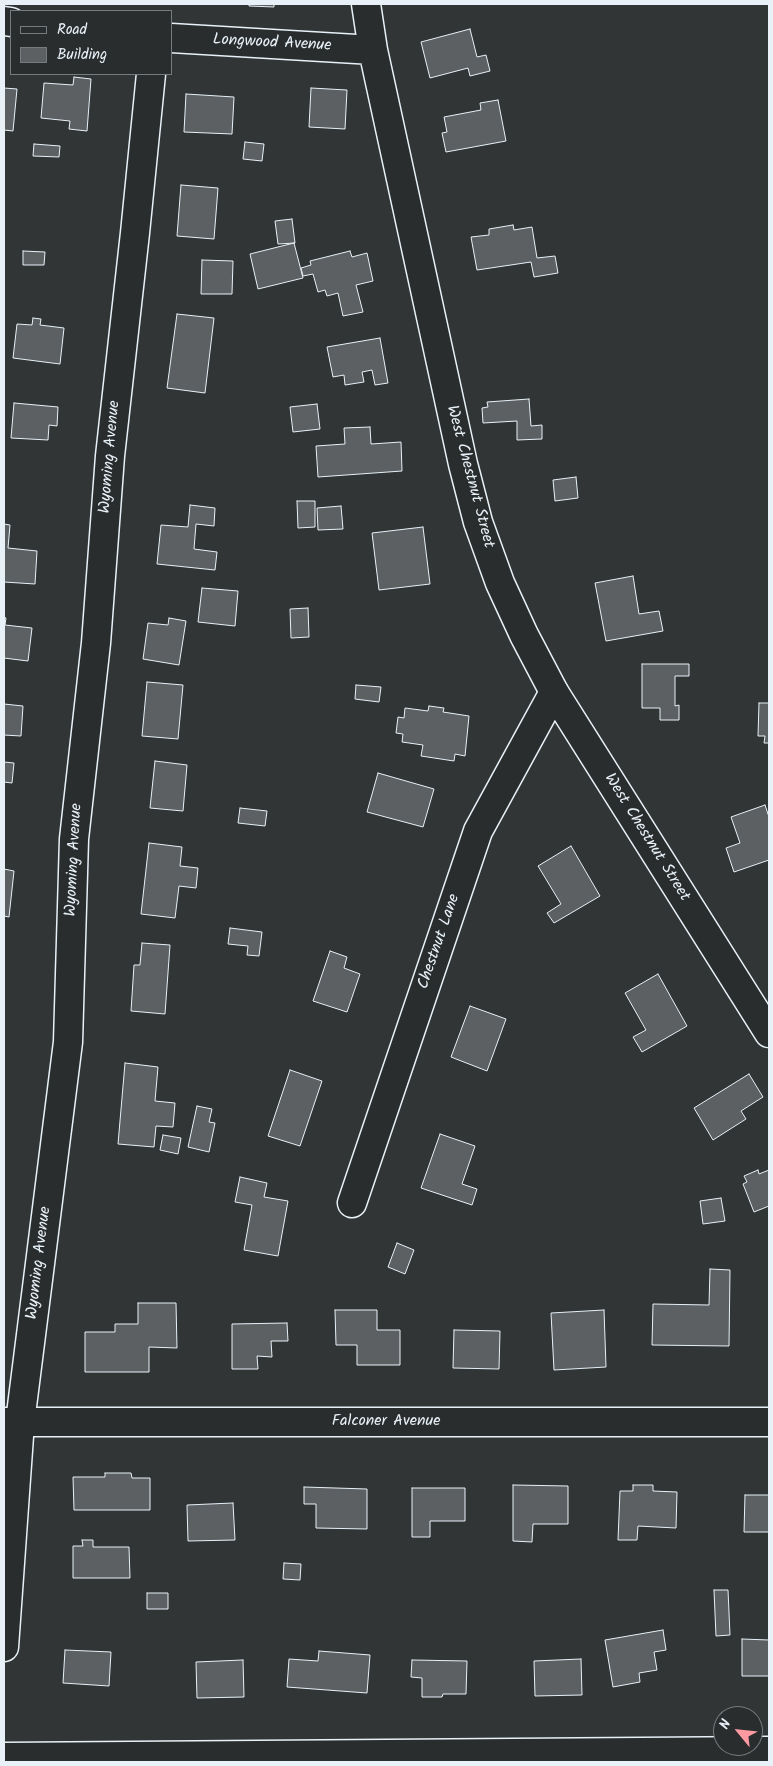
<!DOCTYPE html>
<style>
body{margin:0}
#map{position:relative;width:773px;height:1766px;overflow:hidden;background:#323536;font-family:Kalam,sans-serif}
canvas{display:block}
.frame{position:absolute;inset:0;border:5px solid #e8f1f8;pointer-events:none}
.legend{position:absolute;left:10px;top:10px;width:162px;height:65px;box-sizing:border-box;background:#2a2d2e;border:1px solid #767b7f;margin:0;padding:6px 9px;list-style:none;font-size:15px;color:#e8f1f8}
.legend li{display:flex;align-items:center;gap:10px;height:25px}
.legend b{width:25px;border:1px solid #767b7f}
.north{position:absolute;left:713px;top:1706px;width:50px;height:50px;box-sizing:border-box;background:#2a2d2e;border:1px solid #767b7f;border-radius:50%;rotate:298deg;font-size:14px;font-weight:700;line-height:20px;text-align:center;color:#e8f1f8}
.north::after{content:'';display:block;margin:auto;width:18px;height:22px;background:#ff9aa2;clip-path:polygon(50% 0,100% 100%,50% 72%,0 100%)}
</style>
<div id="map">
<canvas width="773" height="1766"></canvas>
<div class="frame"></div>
<ul class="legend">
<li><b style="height:6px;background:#2a2d2e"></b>Road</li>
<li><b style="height:14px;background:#5c6063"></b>Building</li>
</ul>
<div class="north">N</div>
</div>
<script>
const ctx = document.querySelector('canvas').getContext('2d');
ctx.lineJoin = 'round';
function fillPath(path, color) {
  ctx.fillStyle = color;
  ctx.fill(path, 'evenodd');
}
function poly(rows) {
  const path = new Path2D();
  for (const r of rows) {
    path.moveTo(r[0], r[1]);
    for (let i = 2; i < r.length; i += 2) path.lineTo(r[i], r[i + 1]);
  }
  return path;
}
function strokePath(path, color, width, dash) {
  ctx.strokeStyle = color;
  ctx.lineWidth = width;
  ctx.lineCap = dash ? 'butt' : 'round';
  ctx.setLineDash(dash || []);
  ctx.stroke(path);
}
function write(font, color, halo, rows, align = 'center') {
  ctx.font = font + ' Kalam,sans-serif';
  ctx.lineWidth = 4;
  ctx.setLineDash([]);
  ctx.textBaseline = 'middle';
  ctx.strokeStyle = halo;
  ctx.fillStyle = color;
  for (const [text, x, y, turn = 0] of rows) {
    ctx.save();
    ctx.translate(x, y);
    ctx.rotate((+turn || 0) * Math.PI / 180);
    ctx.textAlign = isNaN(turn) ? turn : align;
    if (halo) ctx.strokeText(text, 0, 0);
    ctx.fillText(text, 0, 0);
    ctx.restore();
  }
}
const building = poly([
 [249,4,274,4,274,7,249,6,249,4],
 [470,29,477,57,486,55,490,71,470,76,468,68,430,78,421,42,470,29],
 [74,77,91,79,87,131,69,129,70,121,41,118,44,83,73,85,74,77],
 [4,88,17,89,13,131,4,130,4,88],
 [311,88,347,90,345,129,309,127,311,88],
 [186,94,234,97,232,134,184,132,186,94],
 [498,100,506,141,446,152,442,133,447,132,444,117,481,110,480,103,498,100],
 [245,142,264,144,262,161,243,159,245,142],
 [34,144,60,146,59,157,33,156,34,144],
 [181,185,218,188,214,239,177,236,181,185],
 [292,219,295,243,278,244,275,221,292,219],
 [513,225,514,230,532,227,537,258,555,256,558,273,534,277,531,262,477,270,471,237,489,235,489,229,513,225],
 [294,243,303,278,258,289,250,254,294,243],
 [23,251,45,252,44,265,23,265,23,251],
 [350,251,352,257,367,253,373,281,356,285,363,312,343,316,338,293,327,296,325,290,318,292,313,274,303,276,301,268,311,265,310,261,350,251],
 [202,260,233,261,232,294,201,294,202,260],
 [177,314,214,318,205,393,167,388,177,314],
 [33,318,41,319,40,325,64,328,60,364,13,358,17,324,32,325,33,318],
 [380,338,388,383,375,385,372,370,362,372,364,382,345,385,344,375,333,377,327,347,380,338],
 [529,399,531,426,542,425,542,439,517,440,517,421,483,423,482,408,488,407,487,402,529,399],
 [14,403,58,407,57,426,49,425,48,440,11,438,14,403],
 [317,404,320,429,293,432,290,407,317,404],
 [370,427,371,444,401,442,402,471,318,477,316,446,345,444,344,428,370,427],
 [576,477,578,498,555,501,553,480,576,477],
 [297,501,315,501,315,527,298,528,297,501],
 [190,505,215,508,214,526,196,524,194,549,217,552,215,570,157,564,161,525,188,527,190,505],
 [341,506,343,529,318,530,317,508,341,506],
 [4,524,10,525,8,548,37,551,35,584,4,582,4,524],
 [423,527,430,584,379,590,372,533,423,527],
 [633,576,639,614,659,611,663,631,606,641,595,583,633,576],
 [202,588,238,591,235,626,198,622,202,588],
 [308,608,309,637,291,638,290,609,308,608],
 [4,617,6,618,5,625,32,628,28,661,4,658,4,617],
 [169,618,186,621,179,665,143,659,148,623,168,625,169,618],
 [642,664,689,664,689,676,675,676,675,706,679,705,679,720,660,720,660,708,642,708,642,664],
 [147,682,183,685,178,739,142,736,147,682],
 [356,685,381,687,379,702,355,699,356,685],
 [759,703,769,703,769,743,764,743,765,736,758,736,759,703],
 [4,704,23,706,21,736,4,735,4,704],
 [429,706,444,708,443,712,469,716,465,756,455,754,454,761,421,756,423,745,402,742,403,734,396,733,398,717,404,718,405,708,428,711,429,706],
 [155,761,187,765,183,811,150,808,155,761],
 [4,762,14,763,12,783,4,782,4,786,4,762],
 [378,773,434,789,423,827,367,812,378,773],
 [765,805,769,817,769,860,734,872,726,848,740,843,731,817,765,805],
 [240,808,267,811,265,826,238,823,240,808],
 [149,843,182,847,180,866,198,868,196,888,179,886,175,918,141,914,149,843],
 [571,846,600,896,554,923,547,913,561,904,538,866,571,846],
 [4,869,14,871,9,917,4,916,4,869],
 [230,928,262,932,259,956,247,955,248,946,228,944,230,928],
 [142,943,170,945,165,1014,131,1011,134,965,140,965,142,943],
 [330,951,347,957,344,968,360,974,347,1012,313,1001,330,951],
 [658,974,687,1026,642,1052,633,1037,646,1030,625,993,658,974],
 [470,1006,506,1019,487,1071,451,1057,470,1006],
 [125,1063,158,1067,155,1101,175,1103,173,1127,156,1126,154,1147,118,1144,125,1063],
 [290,1070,322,1081,300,1146,268,1136,290,1070],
 [749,1074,763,1097,741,1111,746,1119,713,1140,694,1108,749,1074],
 [197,1106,212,1109,209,1122,215,1123,209,1152,188,1147,197,1106],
 [440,1134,475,1146,462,1184,477,1189,472,1205,421,1188,440,1134],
 [163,1135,181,1138,178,1154,160,1150,163,1135],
 [758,1170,759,1174,769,1170,769,1206,754,1212,743,1184,747,1182,744,1176,758,1170],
 [240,1177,267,1183,264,1197,288,1201,278,1256,244,1250,252,1205,235,1202,240,1177],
 [721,1198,725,1221,703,1224,700,1201,721,1198],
 [397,1243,414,1250,405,1274,388,1267,397,1243],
 [710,1269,730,1270,729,1346,652,1345,653,1304,709,1305,710,1269],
 [138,1303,176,1303,177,1348,149,1347,149,1372,85,1372,85,1332,115,1332,115,1324,138,1324,138,1303],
 [335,1310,377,1310,377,1330,400,1330,400,1365,357,1365,357,1345,336,1345,335,1310],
 [604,1310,606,1367,554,1370,551,1313,604,1310],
 [287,1323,288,1341,271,1341,272,1357,257,1356,258,1369,232,1369,232,1324,287,1323],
 [454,1330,500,1331,499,1369,453,1368,454,1330],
 [105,1473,131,1473,132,1478,150,1478,150,1510,74,1510,73,1477,105,1477,105,1473],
 [513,1485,568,1486,568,1524,533,1524,532,1542,513,1541,513,1485],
 [633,1485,653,1485,653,1491,677,1492,676,1528,638,1526,637,1540,618,1540,620,1491,633,1491,633,1485],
 [304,1487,367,1489,367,1529,316,1528,316,1504,304,1504,304,1487],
 [412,1488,465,1488,465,1521,430,1521,430,1537,412,1537,412,1488],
 [745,1495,769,1495,769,1532,744,1532,745,1495],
 [233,1503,235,1540,188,1541,187,1505,233,1503],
 [82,1540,93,1540,93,1547,129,1547,130,1578,73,1578,73,1546,83,1546,82,1540],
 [284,1563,301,1564,300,1580,283,1579,284,1563],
 [714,1590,728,1590,730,1635,716,1636,714,1590],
 [147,1593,168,1593,168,1609,147,1609,147,1593],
 [663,1630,666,1650,654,1652,657,1670,639,1673,640,1682,613,1687,605,1640,663,1630],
 [742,1639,769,1640,769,1676,742,1676,742,1639],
 [65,1650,111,1652,109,1686,63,1683,65,1650],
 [319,1651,370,1655,367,1693,287,1687,289,1659,318,1661,319,1651],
 [581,1659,582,1695,535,1696,534,1661,581,1659],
 [243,1660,244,1697,197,1698,196,1662,243,1660],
 [412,1660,467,1661,466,1694,443,1694,442,1697,422,1697,422,1678,411,1677,412,1660]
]);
fillPath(building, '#5c6063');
strokePath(building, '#e8f1f8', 1);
const street = poly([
 [352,1203,478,831,554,692],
 [4,1422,769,1422],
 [4,1647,20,1422,68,1042,74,839,96,643,110,456,135,233,151,74],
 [4,1757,769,1751]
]);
const secondary = poly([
 [366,4,373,50,463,464,478,522,500,583,524,635,554,692,769,1033],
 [4,21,11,22],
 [171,38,373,50]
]);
strokePath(street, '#e8f1f8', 31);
strokePath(secondary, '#e8f1f8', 31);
strokePath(street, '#2a2d2e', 28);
strokePath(secondary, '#2a2d2e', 28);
write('16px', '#e8f1f8', '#2a2d2e', [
 ["Longwood Avenue",272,44,3],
 ["Wyoming Avenue",111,457,-85],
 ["West Chestnut Street",469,477,75],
 ["West Chestnut Street",646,838,58],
 ["Wyoming Avenue",75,860,-87],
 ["Chestnut Lane",440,942,-71],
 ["Wyoming Avenue",40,1263,-83],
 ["Falconer Avenue",386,1422]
]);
</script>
